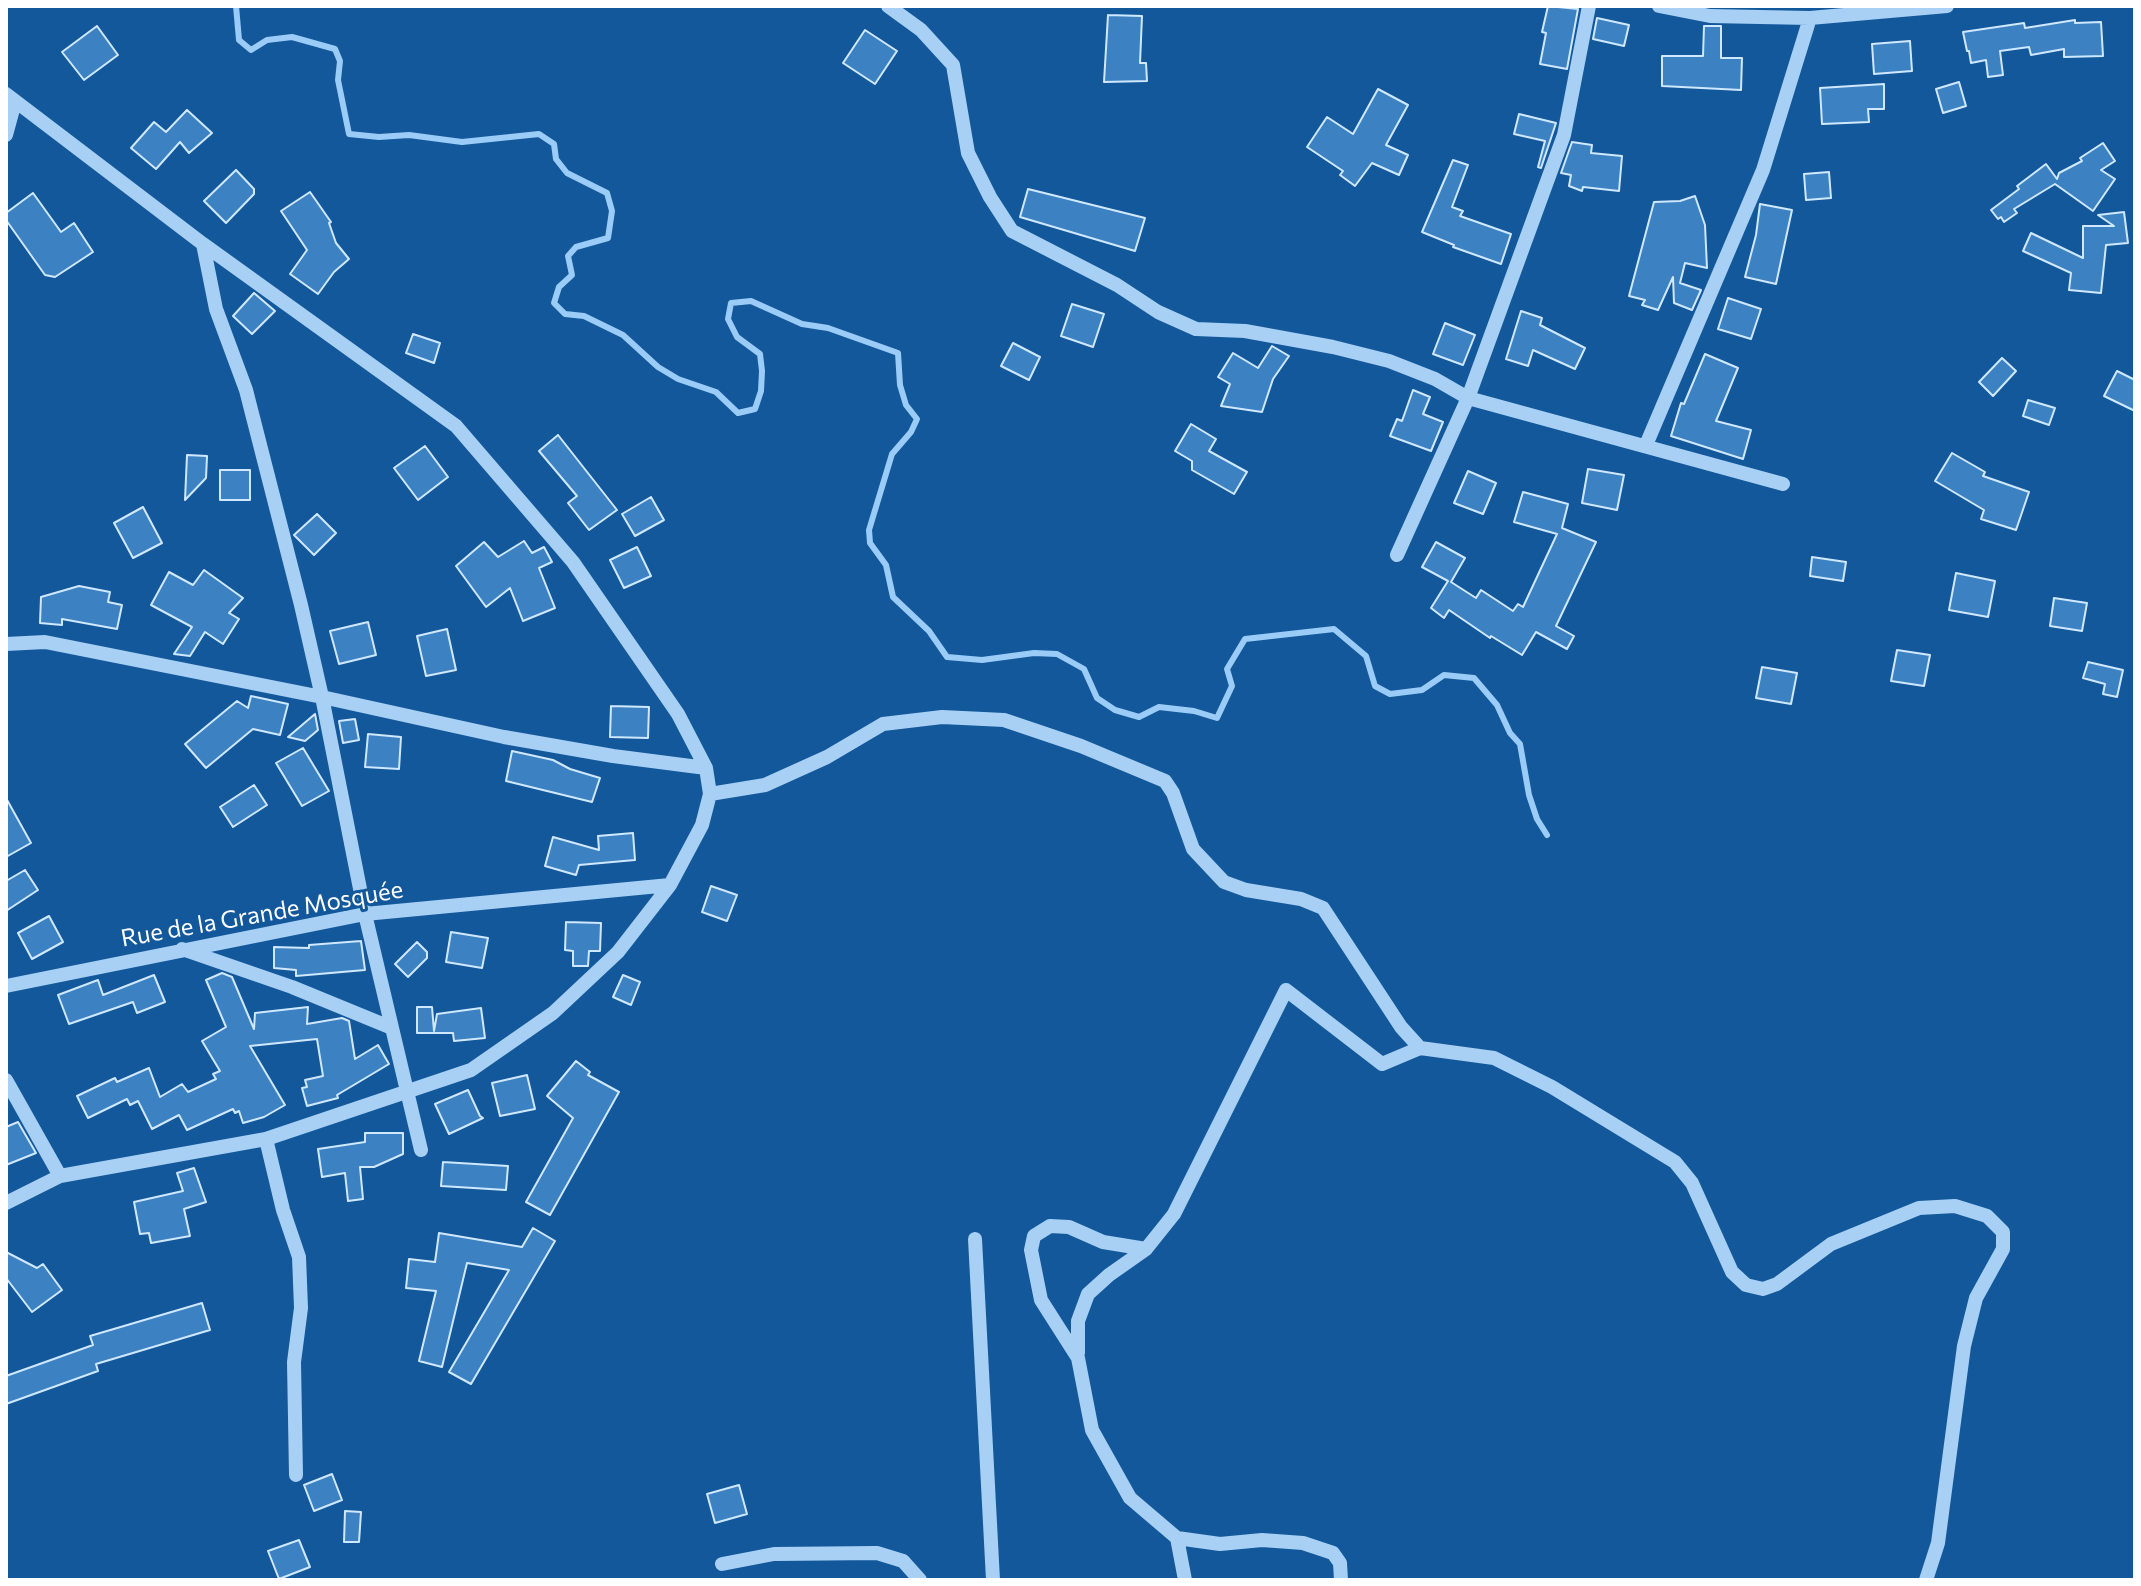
<!DOCTYPE html>
<meta charset="utf-8">
<style>
body{margin:0}
#map{position:relative;width:2141px;height:1586px;overflow:hidden;background:#13589b;font-family:Commissioner,sans-serif}
canvas{display:block}
.frame{position:absolute;inset:0;border:8px solid #fff;pointer-events:none}
</style>
<div id="map">
<canvas width="2141" height="1586"></canvas>
<div class="frame"></div>
</div>
<script>
const ctx = document.querySelector('canvas').getContext('2d');
ctx.lineJoin = 'round';
function poly(rows) {
  const path = new Path2D();
  for (const r of rows) {
    path.moveTo(r[0], r[1]);
    for (let i = 2; i < r.length; i += 2) path.lineTo(r[i], r[i + 1]);
  }
  return path;
}
function strokePath(path, color, width, dash) {
  ctx.strokeStyle = color;
  ctx.lineWidth = width;
  ctx.lineCap = dash ? 'butt' : 'round';
  ctx.setLineDash(dash || []);
  ctx.stroke(path);
}
function fillPath(path, color) {
  ctx.fillStyle = color;
  ctx.fill(path, 'evenodd');
}
function write(font, color, halo, rows, align = 'center') {
  ctx.font = font + ' Commissioner,sans-serif';
  ctx.lineWidth = 6;
  ctx.setLineDash([]);
  ctx.textBaseline = 'middle';
  ctx.strokeStyle = halo;
  ctx.fillStyle = color;
  for (const [text, x, y, turn = 0] of rows) {
    ctx.save();
    ctx.translate(x, y);
    ctx.rotate((+turn || 0) * Math.PI / 180);
    ctx.textAlign = isNaN(turn) ? turn : align;
    if (halo) ctx.strokeText(text, 0, 0);
    ctx.fillText(text, 0, 0);
    ctx.restore();
  }
}
strokePath(poly([
 [236,6,239,40,251,50,267,40,292,37,335,49,340,61,338,80,349,134,379,137,409,135,462,142,539,134,554,144,556,159,567,173,607,193,612,211,608,238,576,247,568,256,572,275,559,287,554,303,565,314,584,316,623,335,658,367,678,379,716,392,738,413,755,409,761,391,762,371,760,354,737,337,728,319,731,303,751,301,802,324,828,328,898,353,900,385,906,405,917,419,911,432,892,454,869,530,870,543,886,565,893,597,929,631,947,657,982,660,1034,653,1057,654,1084,669,1097,698,1115,710,1139,717,1159,707,1194,711,1217,718,1232,686,1227,669,1245,639,1334,629,1366,656,1375,686,1390,694,1422,690,1444,675,1474,678,1497,705,1510,733,1520,744,1529,795,1537,819,1547,835]
]), '#9accf7', 6);
const building = poly([
 [1548,6,1578,9,1567,69,1540,64,1546,33,1542,32,1548,6],
 [1108,15,1142,16,1140,63,1146,63,1147,81,1104,82,1108,15],
 [1597,18,1629,25,1624,46,1593,39,1597,18],
 [2075,20,2075,23,2101,22,2103,56,2064,57,2064,49,2031,55,2029,47,2000,51,2003,75,1988,77,1986,60,1971,63,1969,51,1967,51,1963,32,2024,23,2025,28,2075,20],
 [97,26,118,55,84,80,62,52,97,26],
 [1704,26,1721,26,1721,58,1742,58,1741,90,1662,86,1662,56,1703,56,1704,26],
 [865,30,897,51,875,84,843,63,865,30],
 [1910,41,1912,71,1874,74,1872,44,1910,41],
 [1959,82,1966,106,1943,113,1936,89,1959,82],
 [1884,84,1884,109,1868,109,1869,122,1822,124,1820,88,1884,84],
 [1378,89,1408,105,1386,145,1408,155,1399,175,1372,163,1355,186,1340,175,1343,171,1307,147,1327,117,1353,134,1378,89],
 [187,110,212,133,189,153,180,142,156,169,131,148,154,122,166,132,187,110],
 [1519,114,1556,123,1541,168,1538,167,1545,141,1514,134,1519,114],
 [1572,142,1592,145,1591,153,1622,156,1619,191,1583,187,1582,191,1569,186,1571,175,1561,173,1572,142],
 [2103,143,2115,161,2101,170,2115,179,2093,211,2055,184,2014,209,2017,213,2004,222,2001,217,1998,219,1991,210,2019,189,2017,186,2046,164,2057,179,2059,173,2082,161,2080,158,2103,143],
 [1453,160,1468,165,1452,207,1463,211,1460,216,1511,234,1501,264,1453,247,1454,245,1422,232,1453,160],
 [236,170,254,189,254,194,226,223,204,201,236,170],
 [1829,172,1831,198,1806,200,1804,174,1829,172],
 [1028,189,1145,218,1135,251,1020,217,1028,189],
 [310,192,331,222,329,223,336,243,349,259,334,272,318,294,290,274,307,250,281,211,310,192],
 [33,193,61,232,74,223,93,252,55,277,45,275,6,220,6,213,33,193],
 [1695,196,1705,225,1707,268,1685,263,1680,283,1701,290,1692,310,1674,303,1673,277,1658,310,1642,305,1645,300,1629,296,1654,202,1680,201,1695,196],
 [1760,204,1792,210,1776,284,1745,277,1756,235,1760,204],
 [2124,212,2128,243,2106,245,2101,293,2069,290,2071,273,2023,251,2031,233,2083,258,2083,226,2114,226,2098,215,2124,212],
 [254,293,275,311,252,334,233,316,254,293],
 [1728,298,1761,309,1751,339,1718,329,1728,298],
 [1072,304,1104,314,1093,347,1061,336,1072,304],
 [1521,311,1542,318,1540,325,1585,348,1575,369,1533,350,1528,366,1506,359,1521,311],
 [1445,323,1475,335,1463,365,1433,354,1445,323],
 [413,334,440,343,434,363,406,353,413,334],
 [1013,343,1040,357,1029,380,1001,366,1013,343],
 [1272,346,1289,356,1273,379,1262,412,1221,406,1230,384,1218,377,1233,353,1258,368,1272,346],
 [1705,354,1738,368,1716,421,1751,430,1743,459,1671,436,1681,403,1684,404,1705,354],
 [2002,358,2016,371,1993,396,1979,382,2002,358],
 [2117,371,2135,380,2135,411,2104,396,2117,371],
 [1413,390,1430,397,1423,414,1443,422,1431,451,1390,436,1397,419,1402,421,1413,390],
 [2028,400,2055,408,2049,425,2023,416,2028,400],
 [1191,424,1216,439,1209,451,1247,472,1234,494,1192,470,1192,461,1175,451,1191,424],
 [558,435,617,510,589,530,568,503,577,496,539,451,558,435],
 [425,446,448,477,418,500,394,468,425,446],
 [1952,453,1985,472,1983,476,2029,492,2016,530,1981,519,1984,510,1935,481,1952,453],
 [187,455,207,456,206,478,185,500,187,455],
 [1588,469,1624,475,1617,510,1582,503,1588,469],
 [220,470,250,470,250,500,220,500,220,470],
 [1468,471,1496,483,1483,514,1454,503,1468,471],
 [1523,492,1568,504,1562,528,1596,542,1556,626,1574,636,1567,649,1536,632,1522,655,1491,636,1490,638,1449,610,1444,618,1431,608,1448,581,1422,567,1436,542,1465,558,1451,582,1476,598,1481,590,1513,611,1518,604,1523,607,1557,534,1514,522,1523,492],
 [651,497,664,520,635,536,622,514,651,497],
 [143,507,162,543,133,558,114,523,143,507],
 [317,514,336,533,314,555,294,535,317,514],
 [524,541,532,553,544,547,552,562,539,568,555,608,523,621,510,588,486,607,456,566,484,542,498,557,524,541],
 [637,547,651,576,624,588,610,560,637,547],
 [1812,557,1846,562,1843,581,1810,576,1812,557],
 [204,570,243,598,229,613,239,619,223,644,205,632,190,656,174,654,192,627,151,605,169,572,193,585,204,570],
 [1956,573,1995,581,1988,617,1949,610,1956,573],
 [79,586,110,592,108,602,122,605,117,629,62,619,62,625,40,623,41,597,79,586],
 [2054,598,2087,603,2082,631,2050,626,2054,598],
 [368,622,376,655,339,664,330,631,368,622],
 [447,629,456,670,426,676,417,636,447,629],
 [1897,650,1930,655,1924,686,1891,681,1897,650],
 [2088,662,2123,670,2117,697,2103,694,2105,684,2083,678,2088,662],
 [1762,667,1797,673,1791,704,1756,698,1762,667],
 [251,696,288,704,280,735,253,729,206,768,185,744,237,701,248,708,251,696],
 [611,706,649,707,648,738,610,737,611,706],
 [315,714,318,730,305,741,288,737,315,714],
 [355,719,359,740,343,743,339,721,355,719],
 [368,734,401,737,399,769,365,767,368,734],
 [303,748,329,791,302,806,276,763,303,748],
 [512,751,553,760,570,769,600,778,592,802,506,781,512,751],
 [254,785,267,805,233,827,220,807,254,785],
 [6,798,31,843,6,857,6,798],
 [633,833,635,860,579,865,576,875,545,866,553,837,599,850,598,836,633,833],
 [25,870,38,890,6,911,6,881,25,870],
 [711,886,737,895,727,921,702,912,711,886],
 [49,916,63,942,32,959,18,933,49,916],
 [566,922,601,923,600,951,589,951,588,966,573,966,573,951,565,950,566,922],
 [451,932,488,938,482,968,446,962,451,932],
 [361,941,365,970,296,976,296,970,274,968,274,947,309,948,309,945,361,941],
 [417,942,427,952,427,958,408,977,395,964,417,942],
 [222,973,232,977,254,1029,255,1013,308,1007,307,1024,342,1018,349,1021,355,1059,378,1045,389,1064,337,1095,338,1098,307,1106,302,1088,307,1087,305,1080,323,1076,317,1039,250,1046,285,1105,264,1117,243,1123,239,1111,235,1113,233,1109,187,1130,179,1115,152,1129,138,1101,130,1105,127,1099,88,1118,77,1096,115,1078,117,1082,149,1068,160,1097,182,1084,188,1092,216,1079,213,1074,220,1071,202,1041,226,1027,206,980,222,973],
 [154,975,165,1002,137,1013,133,1002,69,1024,58,995,98,980,103,995,154,975],
 [623,975,640,982,631,1005,613,997,623,975],
 [417,1007,432,1007,434,1031,437,1014,481,1008,485,1038,454,1041,453,1033,417,1033,417,1007],
 [576,1061,590,1072,588,1075,619,1092,550,1215,526,1202,573,1118,547,1096,576,1061],
 [527,1075,535,1109,500,1116,492,1083,527,1075],
 [468,1090,480,1116,483,1118,449,1134,435,1104,468,1090],
 [18,1122,36,1153,6,1165,6,1127,18,1122],
 [365,1133,403,1133,403,1154,374,1167,360,1167,363,1199,348,1201,345,1173,322,1177,318,1149,365,1142,365,1133],
 [443,1162,508,1166,506,1190,441,1186,443,1162],
 [194,1168,206,1202,184,1209,190,1236,151,1243,149,1233,140,1234,134,1202,183,1191,177,1173,194,1168],
 [533,1228,555,1241,471,1384,449,1372,509,1270,467,1263,442,1367,419,1361,436,1291,406,1288,409,1259,435,1262,439,1233,522,1247,533,1228],
 [6,1252,37,1268,43,1264,62,1290,32,1312,6,1278,6,1252],
 [202,1303,210,1330,96,1364,98,1371,6,1404,6,1376,93,1345,90,1336,202,1303],
 [332,1474,342,1500,314,1511,304,1485,332,1474],
 [739,1485,747,1514,715,1523,707,1494,739,1485],
 [345,1511,361,1512,359,1542,344,1542,345,1511],
 [299,1540,310,1567,279,1579,268,1551,299,1540]
]);
fillPath(building, '#3c82c2');
strokePath(building, '#d0e8fd', 2);
strokePath(poly([
 [888,6,921,30,953,65,968,153,990,197,1012,231,1117,285,1158,312,1196,329,1245,331,1333,347,1389,361,1435,379,1468,398,1783,484],
 [1659,6,1710,16,1810,18,1947,6],
 [6,94,203,244,456,426,573,562,678,714,706,768,710,794,702,825,670,885,618,952,553,1013,471,1070,266,1139,60,1176,6,1203],
 [6,135,15,102],
 [203,244,216,309,246,390,301,605,322,697,365,914,421,1150],
 [1646,445,1763,170,1810,18],
 [1397,555,1468,398,1564,135,1589,6],
 [6,644,45,642,322,697,504,737,613,756,706,768],
 [710,794,765,785,827,757,883,724,942,717,1004,720,1081,746,1165,781,1173,793,1193,849,1224,882,1246,890,1301,899,1323,908,1401,1027,1420,1048,1382,1064,1286,990,1174,1214,1146,1249,1103,1242,1069,1227,1050,1226,1034,1236,1031,1250,1041,1300,1078,1358,1092,1430,1130,1498,1177,1538,1220,1544,1262,1540,1303,1543,1333,1553,1340,1563,1341,1580],
 [182,949,292,987,392,1028],
 [6,986,365,914,670,885],
 [1420,1048,1494,1058,1552,1087,1675,1162,1692,1183,1732,1272,1746,1285,1763,1289,1777,1284,1831,1244,1919,1208,1955,1206,1987,1216,2003,1232,2003,1249,1976,1298,1964,1346,1938,1543,1926,1580],
 [6,1080,60,1176],
 [266,1139,283,1210,299,1257,301,1308,294,1362,296,1475],
 [975,1239,993,1580],
 [1078,1353,1078,1321,1088,1294,1109,1275,1146,1249],
 [1177,1538,1185,1580],
 [722,1564,774,1554,877,1553,903,1561,920,1580]
]), '#a8d0f4', 14);
write('24px', '#fff', '#13589b', [
 ["Rue de la Grande Mosquée",262,914,-10]
]);
</script>
